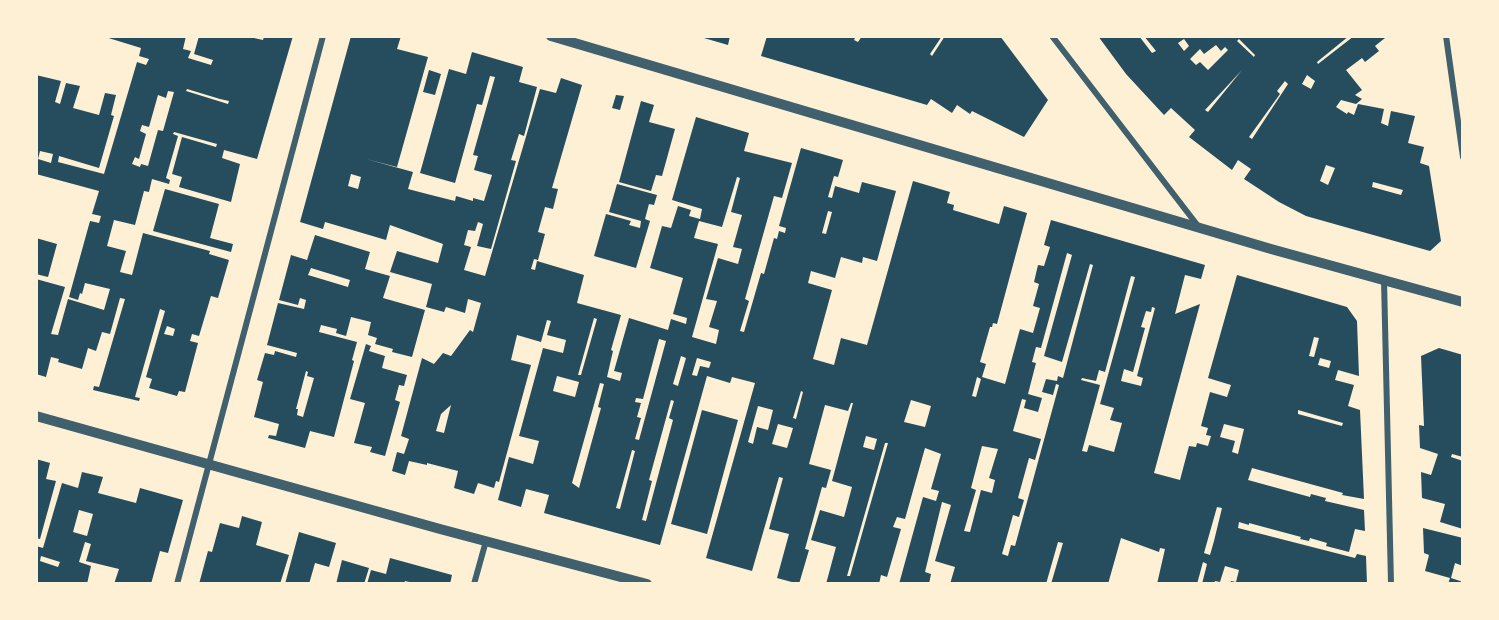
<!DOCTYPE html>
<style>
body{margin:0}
#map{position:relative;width:1499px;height:620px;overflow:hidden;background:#fdf0d5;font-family:Arial,sans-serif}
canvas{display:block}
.frame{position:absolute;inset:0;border:38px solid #fdf0d5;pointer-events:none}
</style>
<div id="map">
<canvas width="1499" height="620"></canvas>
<div class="frame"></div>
</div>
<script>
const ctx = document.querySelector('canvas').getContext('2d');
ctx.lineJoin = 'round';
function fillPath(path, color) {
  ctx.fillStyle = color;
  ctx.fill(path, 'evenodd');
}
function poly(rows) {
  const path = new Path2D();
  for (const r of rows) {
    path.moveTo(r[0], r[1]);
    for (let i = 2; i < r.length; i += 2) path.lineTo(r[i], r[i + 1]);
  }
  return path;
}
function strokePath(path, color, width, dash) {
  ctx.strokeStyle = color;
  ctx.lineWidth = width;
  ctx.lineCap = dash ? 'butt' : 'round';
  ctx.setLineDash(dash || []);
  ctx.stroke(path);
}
fillPath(poly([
 [102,36,186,36,183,49,191,51,188,58,211,65,213,60,194,54,199,36,255,36,254,38,263,40,264,36,293,36,257,159,224,150,222,158,240,164,231,202,179,187,182,177,172,174,182,137,216,147,217,144,174,132,173,134,178,136,166,178,170,180,169,184,152,179,149,192,144,191,135,225,114,220,107,246,126,251,120,272,132,275,143,233,210,251,209,254,229,260,218,298,211,296,199,336,192,334,190,341,198,343,185,392,179,391,177,396,149,388,152,379,146,377,165,311,160,309,135,397,140,398,139,401,93,390,94,386,99,387,125,299,120,298,110,334,102,332,96,351,88,348,82,369,58,362,59,359,51,357,46,377,36,374,36,279,65,287,51,334,58,335,68,299,104,310,110,289,85,283,82,294,80,293,78,300,69,297,90,221,99,223,101,216,92,214,99,191,36,174,36,75,61,81,55,102,60,104,66,83,80,86,73,108,99,115,105,93,116,95,111,115,114,116,99,168,59,156,58,162,104,174,137,62,146,65,149,59,139,56,141,48],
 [187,89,220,99,229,101,228,104,186,91],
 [168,91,174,92,163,131,158,130,148,166,141,164,140,167,132,164,135,157,139,159,146,134,140,131,142,125,149,127,158,95,166,98],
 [40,151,53,154,51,163,38,159],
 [167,326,175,329,173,336,164,334],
 [351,36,401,36,397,49,428,57,397,167,366,159,413,172,408,189,431,195,455,201,456,196,473,201,473,198,484,201,492,175,474,170,478,156,473,155,495,77,490,76,482,105,477,104,455,183,420,173,449,69,466,74,472,52,523,67,519,82,537,87,524,136,519,134,511,160,516,161,491,249,477,246,483,224,478,222,475,231,468,230,464,245,471,247,464,270,485,276,540,89,556,93,561,78,582,85,552,188,558,189,553,209,545,207,538,232,545,234,538,260,534,259,531,269,535,270,537,261,584,275,577,303,621,315,611,350,613,351,607,377,620,381,622,373,614,371,629,318,668,330,671,319,686,324,687,318,673,314,683,278,650,268,662,226,671,228,678,206,691,210,689,216,700,219,702,209,672,200,696,117,749,133,744,151,792,163,782,198,774,196,745,299,749,301,740,331,744,332,761,273,764,274,774,238,777,239,779,231,785,233,786,228,779,226,801,148,843,160,838,177,834,176,828,197,832,198,835,186,859,193,862,182,896,191,877,261,863,257,862,263,841,257,835,278,811,271,808,283,832,290,813,359,834,365,841,338,867,345,913,181,950,192,947,203,954,205,953,210,999,224,1004,206,1027,213,997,324,993,323,992,327,990,327,980,362,986,364,982,377,1005,384,1020,329,1033,333,1040,308,1033,306,1039,284,1034,282,1038,265,1044,266,1050,247,1044,245,1051,220,1205,265,1201,279,1185,275,1175,314,1200,304,1154,473,1180,480,1189,446,1196,447,1197,443,1208,446,1211,436,1206,435,1208,428,1201,426,1210,392,1227,397,1231,385,1208,378,1237,275,1347,307,1357,321,1359,376,1338,370,1335,380,1354,385,1348,406,1360,410,1364,499,1342,495,1343,493,1252,468,1248,480,1310,497,1311,494,1326,498,1325,501,1364,510,1365,531,1355,529,1349,552,1326,546,1327,543,1310,538,1309,541,1300,539,1301,537,1249,523,1249,525,1239,522,1238,528,1355,558,1357,554,1366,556,1367,584,1230,584,1231,581,1236,582,1239,570,1225,566,1220,582,1215,581,1214,584,1202,584,1207,564,1203,562,1197,584,1157,584,1165,549,1160,548,1159,552,1121,538,1108,584,1051,584,1063,543,1058,542,1046,584,950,584,955,567,935,561,951,505,942,502,925,572,931,574,929,584,899,584,923,497,936,501,939,491,931,489,941,454,925,448,905,519,897,517,893,527,901,529,887,577,881,575,879,584,826,584,836,547,811,540,820,510,844,517,852,487,832,481,853,403,851,403,848,411,825,405,809,464,831,470,826,488,822,487,805,549,809,550,799,584,777,578,789,534,769,529,783,478,779,477,752,571,706,558,755,383,732,377,730,383,707,376,660,545,544,513,549,495,526,489,521,507,498,500,509,457,533,464,539,441,519,436,543,348,563,353,566,340,547,335,551,321,547,320,541,342,517,335,511,360,531,365,499,482,496,481,494,488,478,483,474,494,454,488,458,471,427,463,427,465,409,461,405,475,392,471,397,452,404,454,409,439,401,436,422,358,434,364,443,353,451,356,470,330,473,332,481,303,468,299,465,313,446,307,444,312,426,307,432,284,390,272,397,251,438,263,443,244,390,225,386,240,325,222,323,229,300,222],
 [351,174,361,177,358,189,348,186],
 [737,177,740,178,731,212,742,215,733,247,742,249,738,264,718,258,706,299,717,301,709,327,719,330,716,344,692,337,718,244,694,238,699,221,722,227],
 [828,211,832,212,826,234,822,233],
 [1067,253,1072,255,1044,356,1062,362,1090,264,1093,265,1063,378,1058,376,1057,381,1046,379,1042,392,1053,395,1056,384,1059,385,1015,546,1011,545,1008,556,1002,554,1013,515,1019,517,1024,500,1018,498,1029,458,1035,460,1041,439,1013,431,1022,399,1026,400,1024,408,1038,412,1042,398,1028,394,1036,363,1032,362,1036,347,1041,348],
 [1131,276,1135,277,1100,404,1114,408,1110,420,1122,423,1114,452,1089,445,1087,452,1082,451,1100,385,1081,380,1082,378,1096,381,1099,370,1105,372],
 [1152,307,1155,308,1137,376,1143,378,1141,386,1121,381,1124,369,1133,372,1145,328,1141,327,1146,311,1151,312],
 [594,318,597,319,581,375,578,375],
 [1314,337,1319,338,1314,357,1309,356],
 [659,339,666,341,639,440,635,439,641,418,637,417,641,403,635,402,636,398,643,399],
 [681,356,686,358,678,386,673,384],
 [697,358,711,362,709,368,700,366,697,376,692,375],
 [1320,358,1331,361,1329,368,1318,365],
 [557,376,579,382,575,397,553,391],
 [977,377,981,379,976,397,972,396],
 [600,383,604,384,598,407,601,408,579,488,572,483],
 [801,391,803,392,796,419,793,418],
 [671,400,674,401,669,418,673,420,646,521,642,520,652,481,649,480],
 [911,400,931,406,925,427,904,422],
 [451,405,444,433,436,431,441,414],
 [758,406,773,410,768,430,757,427,753,444,748,442],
 [1298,410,1343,423,1342,426,1298,414],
 [778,424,793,428,787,448,772,444],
 [1224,424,1244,429,1238,454,1232,452,1235,441,1220,437],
 [866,436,877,439,874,450,863,447],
 [885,443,888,443,869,509,850,576,847,576],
 [982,446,998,449,989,478,995,480,992,493,981,490,970,532,964,531,976,490,971,488],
 [632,450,635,451,620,509,616,508],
 [1217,507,1222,508,1214,541,1210,555,1204,553],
 [697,36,730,36,728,45],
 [767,36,856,36,854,40,858,42,862,36,942,36,930,54,932,56,945,36,1000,36,1048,100,1024,137,972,111,970,114,957,105,952,113,931,99,927,105,761,56],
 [1098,36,1139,36,1152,53,1156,51,1144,36,1304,36,1305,38,1349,36,1317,62,1318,64,1354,36,1383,36,1385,38,1375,46,1379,51,1365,62,1362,58,1346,70,1362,90,1355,95,1362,99,1356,104,1341,100,1336,107,1347,114,1348,112,1354,115,1358,104,1384,109,1381,123,1388,126,1391,111,1415,116,1408,143,1424,147,1420,163,1429,166,1441,241,1430,251,1306,216,1279,202,1244,179,1251,169,1238,160,1232,170,1189,137,1195,130,1171,108,1164,115,1126,74],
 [1184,39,1189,46,1184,51,1178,43],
 [1239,39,1255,55,1254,57,1237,41],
 [1216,45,1221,51,1225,47,1228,50,1208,70,1200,62,1196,65,1190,59,1200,49,1204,54],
 [1242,70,1208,112,1205,110],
 [1307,75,1315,81,1311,89,1302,84],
 [1285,81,1288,84,1252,139,1249,137,1280,94,1277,91],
 [1326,165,1335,168,1328,185,1320,181],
 [1373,182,1403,190,1401,195,1372,187],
 [429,70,441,74,435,95,423,92],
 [616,95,624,96,620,110,612,108],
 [641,101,654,105,649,122,675,129,662,176,656,175,651,191,619,182],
 [617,184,657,195,654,205,649,204,645,219,650,221,636,268,594,256,606,214,631,221,629,225,640,228,641,221,609,212],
 [165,189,219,204,210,238,233,244,231,252,153,231],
 [315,235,370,252,365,269,390,276,383,298,425,310,412,357,392,352,393,349,375,344,377,338,368,335,371,322,351,317,346,336,336,333,337,329,321,325,319,332,357,342,352,360,354,361,334,437,310,431,305,448,268,438,269,435,276,436,279,424,254,417,263,382,257,380,265,353,274,355,275,351,296,357,297,353,267,345,278,303,304,309,306,300,300,298,298,305,279,300,291,255,307,260],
 [311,268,350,280,348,287,308,275],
 [306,371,308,372,307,376,314,378,303,417,297,415,298,409,296,409],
 [36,238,57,244,48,277,36,274],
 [366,344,371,346,369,351,385,356,382,368,407,375,404,386,399,385,395,400,400,402,385,456,370,452,372,447,354,443,365,403,350,399],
 [1439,348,1463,355,1463,457,1452,454,1451,457,1463,461,1463,529,1440,522,1445,504,1422,498,1421,472,1431,475,1438,454,1420,448,1419,425,1424,426,1421,356],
 [702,410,738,420,707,534,671,524],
 [36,459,50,463,46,479,56,481,40,539,36,538],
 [82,472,103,477,98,493,136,503,140,488,183,500,168,553,160,551,151,584,114,584,119,569,86,561,91,544,85,542,79,562,91,566,87,584,36,584,36,546,43,548,62,483,78,488],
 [79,510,93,514,87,536,73,532],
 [41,556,60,562,58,567,40,561],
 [242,516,262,522,256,545,289,555,280,584,199,584,208,551,212,552,220,523,239,528],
 [1423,528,1463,538,1463,566,1455,563,1451,578,1463,582,1463,584,1448,584,1450,578,1425,571,1429,555,1424,553],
 [299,532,336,543,329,567,315,563,309,584,285,584],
 [390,558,452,575,450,584,409,584,409,582,405,581,404,584,367,584,371,570,386,574],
 [342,560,369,568,364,584,336,584]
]), '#264d5e');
strokePath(poly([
 [1052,36,1198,226],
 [1446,36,1463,157],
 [1384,280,1391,584],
 [177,584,323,36],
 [474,584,486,541]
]), '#3f606c', 6);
strokePath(poly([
 [551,36,1271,249,1463,302],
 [36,416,440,529,647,584]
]), '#3f606c', 10);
</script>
